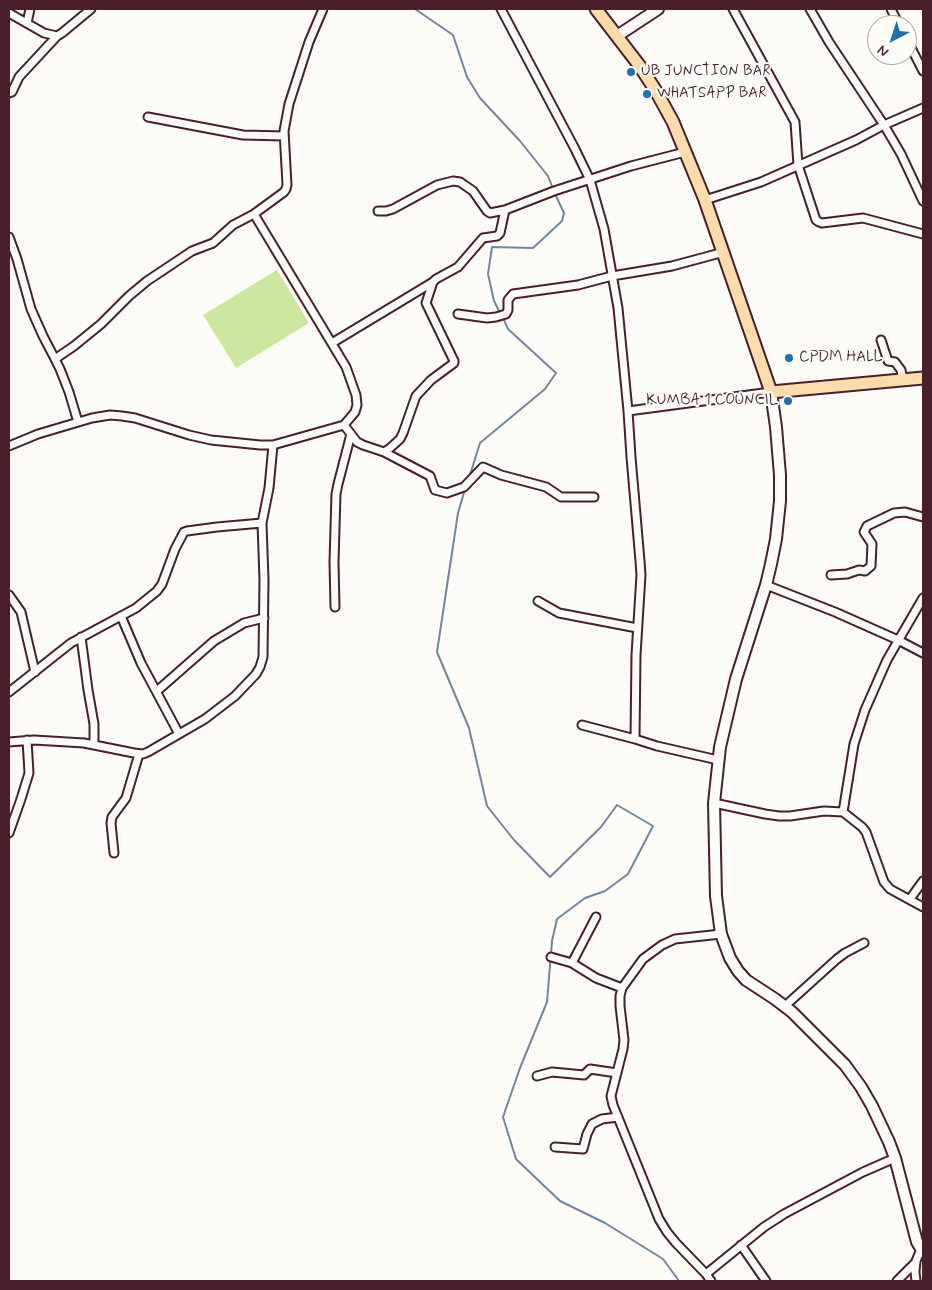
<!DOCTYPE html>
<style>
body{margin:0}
#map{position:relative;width:932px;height:1290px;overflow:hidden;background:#fdfcf7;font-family:Mynerve,sans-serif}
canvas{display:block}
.frame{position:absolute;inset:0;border:10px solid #4a1f2b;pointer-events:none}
.north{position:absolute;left:867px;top:15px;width:50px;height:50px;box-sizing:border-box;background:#fdfcf7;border:1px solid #b5a4a5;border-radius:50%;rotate:220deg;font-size:14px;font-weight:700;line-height:20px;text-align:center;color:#4a1f2b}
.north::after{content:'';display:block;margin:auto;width:18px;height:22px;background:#1f6fb2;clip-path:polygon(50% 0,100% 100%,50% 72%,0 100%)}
</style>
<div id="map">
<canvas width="932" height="1290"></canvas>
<div class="frame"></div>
<div class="north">N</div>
</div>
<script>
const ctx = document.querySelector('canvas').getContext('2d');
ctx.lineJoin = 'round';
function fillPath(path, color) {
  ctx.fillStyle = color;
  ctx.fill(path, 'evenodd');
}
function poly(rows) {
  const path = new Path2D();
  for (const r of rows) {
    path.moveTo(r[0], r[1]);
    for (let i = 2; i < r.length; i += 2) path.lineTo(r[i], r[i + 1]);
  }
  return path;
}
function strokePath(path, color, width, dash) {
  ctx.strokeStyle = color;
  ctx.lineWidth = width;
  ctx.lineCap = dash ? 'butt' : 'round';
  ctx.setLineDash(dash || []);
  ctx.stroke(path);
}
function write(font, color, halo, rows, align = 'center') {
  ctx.font = font + ' Mynerve,sans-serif';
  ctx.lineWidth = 4;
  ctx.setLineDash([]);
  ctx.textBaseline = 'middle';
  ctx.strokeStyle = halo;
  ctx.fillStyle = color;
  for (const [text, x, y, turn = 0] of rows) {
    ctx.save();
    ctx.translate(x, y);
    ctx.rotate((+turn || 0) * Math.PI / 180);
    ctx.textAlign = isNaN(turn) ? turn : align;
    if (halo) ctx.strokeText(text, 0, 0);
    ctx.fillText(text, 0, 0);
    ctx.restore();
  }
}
fillPath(poly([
 [277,270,309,323,236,368,203,315]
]), '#cde89e');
strokePath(poly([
 [415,9,453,35,467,77,480,98,520,141,548,176,553,189],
 [500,313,494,301,488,274,492,247,533,248,562,221,564,213,555,194],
 [469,478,480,443,545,389,556,373,508,329,503,318],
 [465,489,458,513,437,652,469,728,487,806,514,840,550,877,601,827,617,805,653,826,628,874,605,891,585,898,557,919,552,941,547,1002,520,1068,503,1117,516,1159,560,1201,605,1223,663,1259,679,1281]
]), '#70879e', 2);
const street = poly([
 [501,9,575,149,590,180,604,229,618,308,628,411,631,457,640,561,641,575,636,655,635,739,657,746,718,760],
 [733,9,795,122,798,165,816,220,819,222,822,223,863,218,923,234],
 [810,9,829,42,884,125,901,154,923,201],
 [891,9,899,25],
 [9,13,44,33,57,36,62,33,91,9],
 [27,23,30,9],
 [907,40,923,71],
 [9,93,12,92,19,77,57,36],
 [148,117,243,135,284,136],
 [705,200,761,182,856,140,884,125,923,108],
 [378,211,386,211,393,209,437,185,453,181,460,182,473,191,487,211,490,213,505,210,554,191,631,166,685,152],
 [9,237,17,259,31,309,43,336,55,359,60,369,69,392,78,422],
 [458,314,487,318,496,317,506,314,508,310,508,300,513,294,578,285,612,276,672,266,724,252],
 [881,340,888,361,895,362,901,370,903,380],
 [332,343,433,282],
 [55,359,74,346,101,324,129,296,147,281,192,251,213,243,233,225,254,214],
 [628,411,771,392],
 [344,425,357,442,363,445,384,452,389,449,400,439,403,433,416,396,431,380,454,363,454,361,427,305,426,303,433,282,436,279,458,267,483,238,497,236,500,233,505,210],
 [9,446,38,434,92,418,110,415,122,416,135,418,189,435,211,440,260,445,273,445,344,425,350,418,355,412,357,405,356,395,346,367,254,214,284,192,286,189,287,185,284,131,289,104,309,42,323,9],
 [384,452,430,476,435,490,447,493,464,487,483,467,501,475,546,487,561,497,594,497],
 [831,575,847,574,859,570,865,571,871,566,872,544,864,532,867,526,894,513,905,512,923,517],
 [766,585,835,612,898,640,923,653],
 [9,595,21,612,35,672],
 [538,601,559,613,637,628],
 [335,607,334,562,336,494,338,484,351,434],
 [121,616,141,663,179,734],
 [81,637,88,690,94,724,94,744],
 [157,691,214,641,244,623,264,618],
 [9,692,71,643,136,608,157,591,162,584,175,549,184,532,187,531,217,527,262,523,269,488,273,445],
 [582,725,635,739],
 [9,742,34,740,84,743,134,753,143,754,148,752,205,719,235,696,256,674,260,667,263,657,264,580,262,523],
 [714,803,765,814,779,816,790,816,824,811,843,812,854,744,865,710,887,660,923,598],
 [843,812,862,827,866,832,884,882,890,889,923,907],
 [9,833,21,799,29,773,27,740],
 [114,853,111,823,112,817,126,798,139,754],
 [910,899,923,881],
 [551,957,572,963,596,978,622,988],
 [572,963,596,917],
 [785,1006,837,959,845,953,864,943],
 [537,1076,552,1072,584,1075,590,1069,617,1073],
 [555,1147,583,1149,587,1134,592,1124,602,1119,618,1117],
 [741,1245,766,1281],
 [706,1274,764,1227,784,1214,863,1172,895,1158],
 [711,1281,706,1274,676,1243,667,1232,659,1219,613,1105,611,1096,623,1049,624,1040,620,1006,620,996,622,988,643,959,662,945,675,939,721,934],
 [897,1281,916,1262],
 [916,1281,915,1272,916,1261,921,1249]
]);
const secondary = poly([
 [617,36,658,9],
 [771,392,776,427,780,475,780,501,776,539,771,564,766,585,736,679,720,747,714,803,716,896,721,934,730,958,738,971,746,980,775,999,792,1012,845,1065,861,1087,872,1106,889,1142,895,1158,917,1242,923,1252]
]);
const primary = poly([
 [596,9,639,65,656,91,673,122,705,200,771,392,923,378]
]);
strokePath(street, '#4a1f2b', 11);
strokePath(secondary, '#4a1f2b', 14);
strokePath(primary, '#4a1f2b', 15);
strokePath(street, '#fdfcf7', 7);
strokePath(secondary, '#fdfcf7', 10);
strokePath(primary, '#fddcac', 11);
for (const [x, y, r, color] of [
 [631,72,5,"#1f6fb2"],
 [647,94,5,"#1f6fb2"],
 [789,358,5,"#1f6fb2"],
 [788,401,5,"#1f6fb2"]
]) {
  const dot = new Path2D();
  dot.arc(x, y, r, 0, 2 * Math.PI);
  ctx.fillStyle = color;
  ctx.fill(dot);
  strokePath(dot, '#fdfcf7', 2);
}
write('15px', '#4a1f2b', '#fdfcf7', [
 ["UB JUNCTION BAR",641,72],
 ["WHATSAPP BAR",657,94],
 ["CPDM HALL",799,358],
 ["KUMBA 1 COUNCIL",778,401,"right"]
], 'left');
</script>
